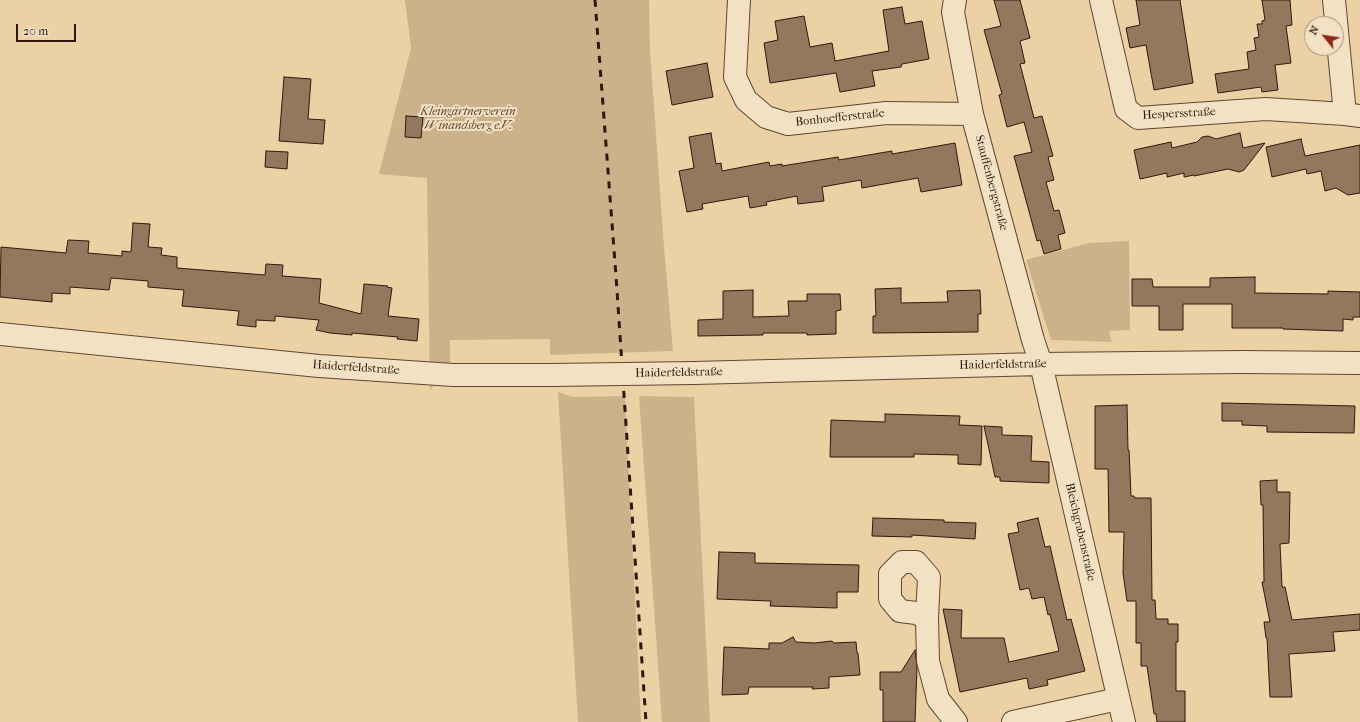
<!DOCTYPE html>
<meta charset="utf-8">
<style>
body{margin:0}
#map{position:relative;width:1360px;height:722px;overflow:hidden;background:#ebd1a3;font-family:"IM FELL French Canon",serif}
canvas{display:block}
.north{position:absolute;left:1304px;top:16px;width:40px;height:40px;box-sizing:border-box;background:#f2e1c3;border:1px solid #a5917b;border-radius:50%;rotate:300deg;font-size:11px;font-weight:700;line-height:16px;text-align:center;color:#31180f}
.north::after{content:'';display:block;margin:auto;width:14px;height:18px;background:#8f2418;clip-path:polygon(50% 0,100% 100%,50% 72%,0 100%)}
.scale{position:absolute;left:16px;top:24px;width:60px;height:18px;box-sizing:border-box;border:2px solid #31180f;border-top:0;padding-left:5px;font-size:12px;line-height:14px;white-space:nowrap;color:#31180f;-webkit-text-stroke:3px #f2e1c3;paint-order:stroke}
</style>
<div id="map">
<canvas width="1360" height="722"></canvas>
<div class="north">N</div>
<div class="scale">20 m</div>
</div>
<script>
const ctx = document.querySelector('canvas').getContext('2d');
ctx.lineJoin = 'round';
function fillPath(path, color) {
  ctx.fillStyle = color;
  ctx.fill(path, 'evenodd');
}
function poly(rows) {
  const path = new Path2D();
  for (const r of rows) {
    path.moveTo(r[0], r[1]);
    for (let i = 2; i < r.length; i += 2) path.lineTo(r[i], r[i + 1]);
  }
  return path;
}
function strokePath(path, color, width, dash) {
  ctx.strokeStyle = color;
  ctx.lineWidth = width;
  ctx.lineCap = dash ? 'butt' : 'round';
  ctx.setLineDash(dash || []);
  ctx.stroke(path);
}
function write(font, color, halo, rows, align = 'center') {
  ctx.font = font + ' "IM FELL French Canon",serif';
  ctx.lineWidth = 4;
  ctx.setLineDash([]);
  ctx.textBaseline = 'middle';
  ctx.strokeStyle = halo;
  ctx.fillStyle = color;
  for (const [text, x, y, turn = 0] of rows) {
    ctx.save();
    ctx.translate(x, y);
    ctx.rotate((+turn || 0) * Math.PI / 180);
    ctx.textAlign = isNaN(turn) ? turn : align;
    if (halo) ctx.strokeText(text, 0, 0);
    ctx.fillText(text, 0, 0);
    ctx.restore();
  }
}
fillPath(poly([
 [405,0,649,0,650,50,664,247,673,351,550,355,550,339,450,340,450,365,430,390,427,178,379,174,411,48],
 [1129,241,1130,330,1109,331,1112,342,1051,340,1026,260,1089,243],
 [558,392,573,397,625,396,641,722,578,722],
 [639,396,694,397,710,722,662,722]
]), '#cbb28a');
const building = poly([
 [994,0,1020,0,1030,38,1020,41,1025,63,1020,64,1034,118,1042,116,1053,156,1048,157,1054,180,1046,182,1054,211,1059,210,1065,233,1058,235,1061,249,1044,254,1040,240,1037,241,1014,156,1032,152,1024,122,1007,127,999,95,1002,94,984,30,1001,26,994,0],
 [1136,0,1180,0,1193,83,1154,90,1146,45,1130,48,1126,28,1140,25,1136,0],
 [1262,0,1290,0,1292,25,1286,26,1291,63,1275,65,1278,90,1262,92,1261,87,1218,93,1215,74,1249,69,1247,52,1256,50,1254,38,1259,37,1257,24,1262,24,1262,21,1265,20,1262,0],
 [902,7,905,24,922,21,929,59,902,64,901,67,872,71,875,86,840,92,836,73,770,83,764,43,778,40,775,21,804,16,810,47,832,43,835,61,889,51,883,10,902,7],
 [707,63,713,97,672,105,666,71,707,63],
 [284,77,311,79,308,119,325,120,323,144,279,141,284,77],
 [406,116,423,117,421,138,405,137,406,116],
 [711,133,716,164,721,163,722,171,769,162,770,166,782,164,782,166,838,157,839,160,892,151,892,154,955,143,962,185,921,192,918,178,862,188,861,180,822,187,824,201,798,204,797,196,766,202,767,205,750,208,748,196,702,204,703,209,687,212,679,171,694,168,689,137,711,133],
 [1240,133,1243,148,1265,143,1244,170,1239,172,1228,169,1194,176,1194,175,1184,177,1184,173,1167,177,1167,173,1140,179,1134,150,1171,142,1172,148,1197,142,1202,137,1208,136,1216,139,1240,133],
 [1301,139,1305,156,1360,145,1360,193,1348,195,1336,188,1325,191,1321,171,1307,174,1306,169,1272,177,1266,147,1301,139],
 [266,151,288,152,287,169,265,167,266,151],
 [133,223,150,224,148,247,162,248,161,255,177,257,177,268,265,275,266,264,283,265,282,276,321,279,319,303,361,314,364,284,388,286,387,287,392,288,388,316,419,319,417,341,397,339,398,337,352,333,352,335,330,333,316,330,319,320,275,316,275,321,256,320,256,327,237,325,239,311,182,306,184,290,148,287,148,281,111,278,109,290,70,287,70,294,52,293,52,302,0,297,1,247,66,253,68,240,89,241,88,253,122,256,122,251,131,252,133,223],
 [1255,277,1255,293,1328,294,1328,291,1360,292,1360,317,1353,317,1353,320,1343,319,1343,331,1283,329,1283,328,1232,328,1232,304,1183,304,1183,330,1159,330,1159,306,1132,306,1132,279,1152,279,1153,287,1210,287,1210,278,1255,277],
 [901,288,901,303,948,302,947,291,980,290,981,314,978,314,978,332,873,333,873,316,876,316,875,289,901,288],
 [753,290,753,317,789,316,788,301,807,301,807,294,840,294,841,310,836,311,836,334,807,335,807,333,763,333,763,335,698,336,698,320,723,319,723,291,753,290],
 [1222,403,1355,406,1354,433,1267,432,1267,426,1242,425,1242,421,1222,421,1222,403],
 [1127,405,1128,450,1129,450,1131,496,1134,496,1135,498,1151,498,1152,600,1155,600,1156,619,1168,619,1168,624,1178,624,1178,642,1176,642,1176,691,1185,691,1185,722,1157,722,1156,714,1154,714,1147,666,1141,666,1141,643,1136,643,1136,601,1127,601,1123,573,1124,532,1109,532,1108,469,1095,469,1095,406,1127,405],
 [885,414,960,416,959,425,982,426,981,465,958,464,958,455,914,454,914,457,830,457,831,420,885,422,885,414],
 [984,426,1002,427,1002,435,1032,436,1031,461,1049,462,1049,483,1000,481,1000,477,995,477,984,426],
 [1277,480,1277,492,1290,492,1289,543,1280,544,1282,587,1285,587,1292,620,1360,614,1360,630,1333,632,1335,651,1289,654,1292,697,1270,697,1267,638,1266,638,1264,622,1270,622,1262,582,1264,582,1263,505,1261,505,1260,481,1277,480],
 [873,518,944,520,944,522,976,523,975,539,912,535,912,537,872,536,873,518],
 [1038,518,1045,547,1050,546,1067,620,1071,619,1085,671,1047,680,1048,685,1029,689,1027,678,960,692,943,609,962,610,961,638,1004,638,1009,662,1059,651,1050,614,1048,615,1044,597,1032,599,1029,588,1020,590,1008,534,1019,532,1017,523,1038,518],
 [719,552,755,553,755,563,859,565,858,592,837,592,837,608,770,606,771,601,717,599,719,552],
 [793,637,796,642,814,643,832,641,834,643,856,642,857,653,858,653,860,675,829,677,829,688,812,689,813,687,749,687,748,694,722,695,724,647,769,649,769,643,782,643,793,637],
 [915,650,917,667,915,722,883,722,883,690,880,690,880,672,901,672,915,650]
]);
fillPath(building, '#92785c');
strokePath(building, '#31180f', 1);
const street = poly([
 [739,0,735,77,746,100,766,117,788,124,886,113,972,114],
 [955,0,953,12,972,114,1033,340,1041,364,1124,722],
 [1101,0,1126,109,1138,118,1266,109,1345,114,1360,116],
 [1334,0,1345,114],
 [0,334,319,366,453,375,552,375],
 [694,373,1041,364,1242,362,1360,363],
 [927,618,916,613,900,611,890,599,890,574,902,562,916,562,929,577,927,618,928,661,938,699,956,722],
 [1013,722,1118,699]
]);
strokePath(street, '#604634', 24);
strokePath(street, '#f2e1c3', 22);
strokePath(poly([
 [595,0,616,276,646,722]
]), '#31180f', 3, [7, 7]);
const streetBridge = poly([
 [552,375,694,373]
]);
strokePath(streetBridge, '#604634', 24, []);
strokePath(streetBridge, '#f2e1c3', 22);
write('italic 12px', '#5f4634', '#f2e1c3', [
 ["Kleingärtnerverein",468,112],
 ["Winandsberg e.V.",468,126]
]);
write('12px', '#31180f', '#f2e1c3', [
 ["Hespersstraße",1179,114,-3],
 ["Bonhoefferstraße",840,118,-6],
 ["Stauffenbergstraße",991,183,75],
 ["Haiderfeldstraße",1003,365,-1],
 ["Haiderfeldstraße",356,368,4],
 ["Haiderfeldstraße",679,373,-1],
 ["Bleichgrabenstraße",1080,532,77]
]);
</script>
